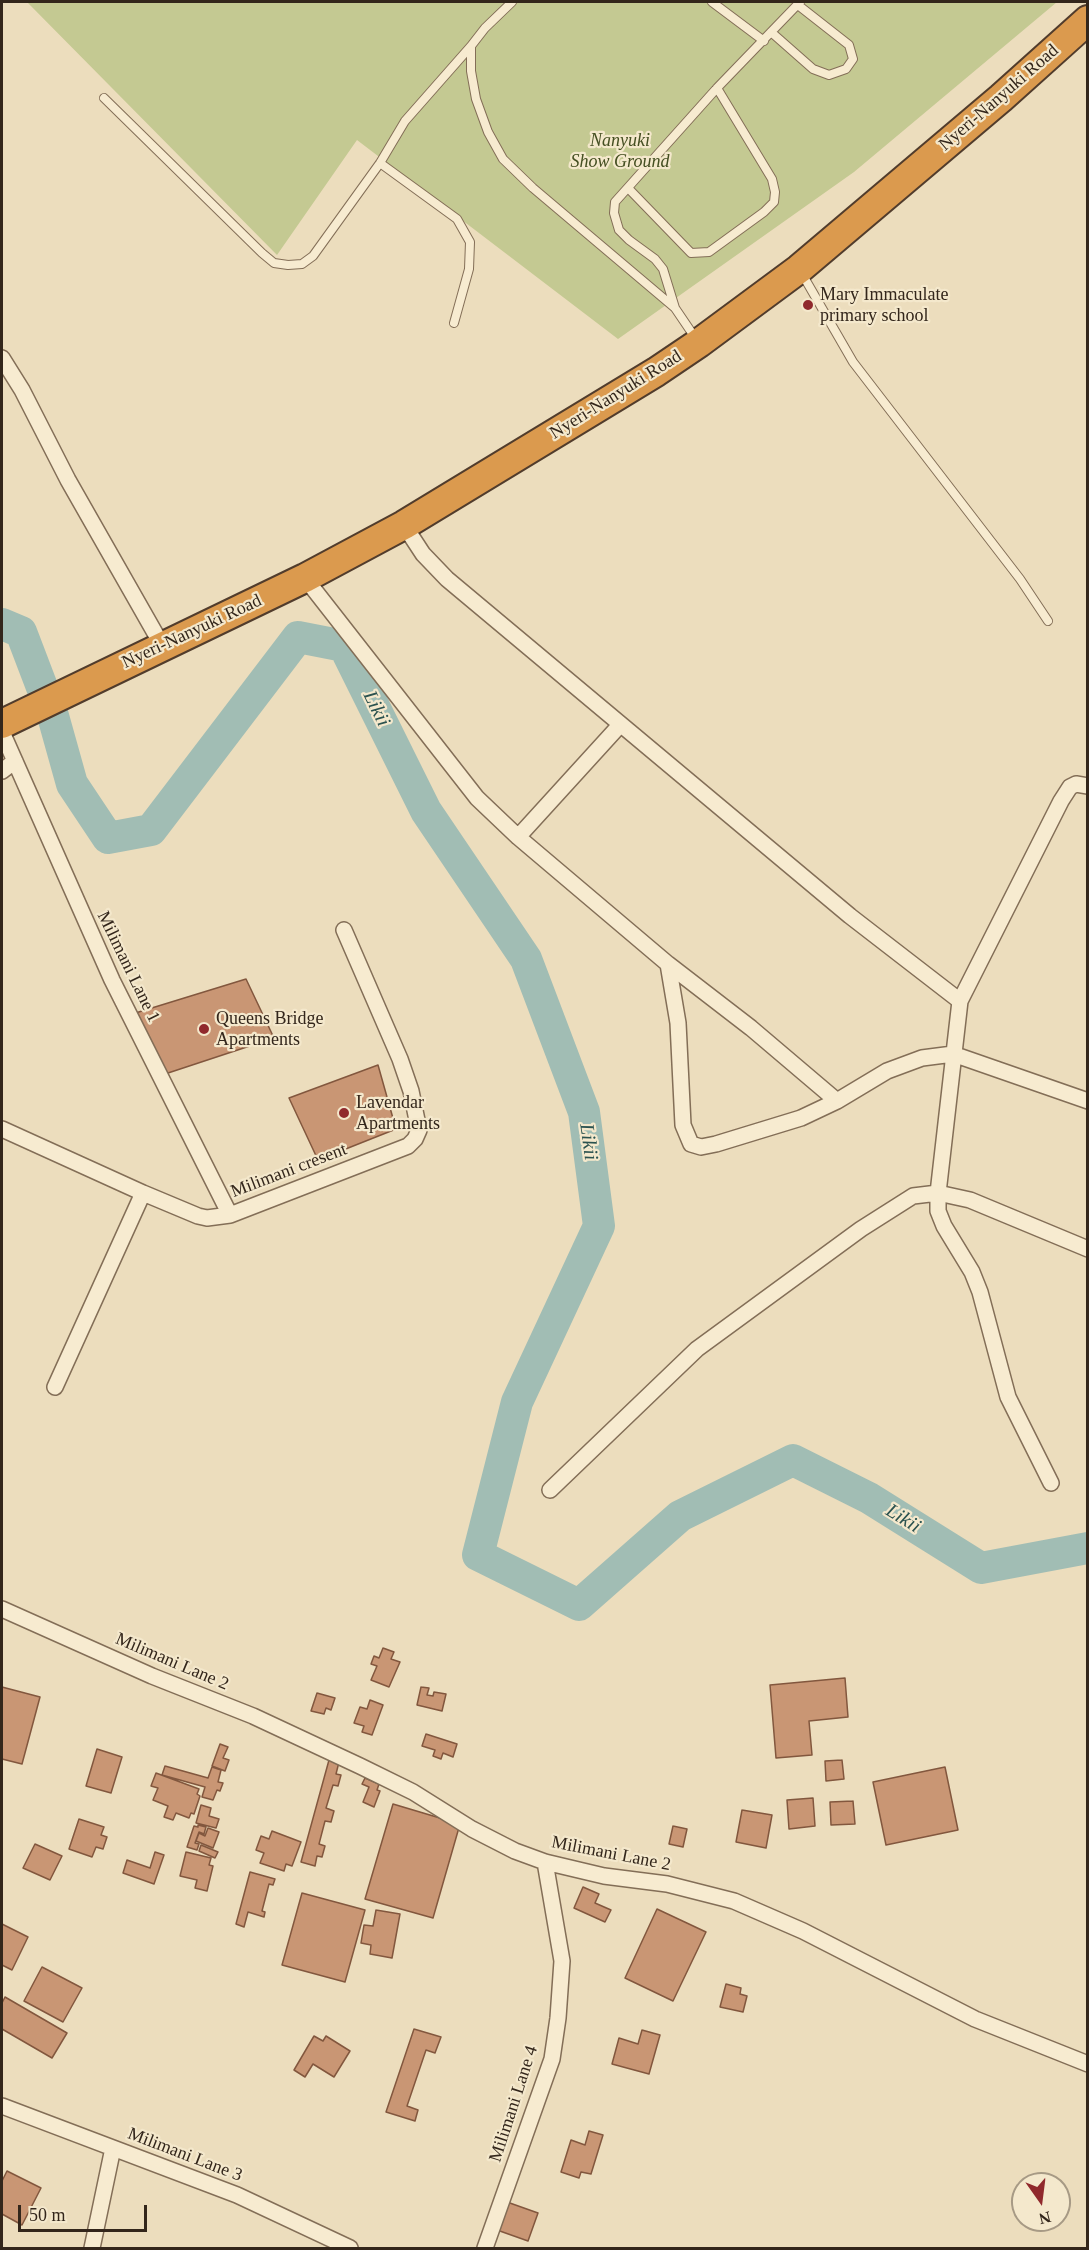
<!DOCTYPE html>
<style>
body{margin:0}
#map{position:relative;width:1089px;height:2250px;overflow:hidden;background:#ecddbd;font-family:"Times New Roman",serif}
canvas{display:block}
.frame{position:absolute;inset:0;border:3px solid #33261b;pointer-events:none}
.north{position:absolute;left:1011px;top:2172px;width:60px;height:60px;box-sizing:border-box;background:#f4e8cc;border:2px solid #a79a85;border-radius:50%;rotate:166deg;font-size:16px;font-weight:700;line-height:24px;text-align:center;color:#33261b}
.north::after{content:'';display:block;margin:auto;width:21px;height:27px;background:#90292c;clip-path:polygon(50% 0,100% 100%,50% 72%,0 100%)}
.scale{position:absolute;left:18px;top:2205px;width:129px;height:27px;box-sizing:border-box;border:3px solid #33261b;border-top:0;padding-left:8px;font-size:18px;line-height:21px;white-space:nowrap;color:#33261b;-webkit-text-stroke:4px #f4e8cc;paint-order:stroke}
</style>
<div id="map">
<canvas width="1089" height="2250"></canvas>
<div class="frame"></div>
<div class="north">N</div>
<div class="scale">50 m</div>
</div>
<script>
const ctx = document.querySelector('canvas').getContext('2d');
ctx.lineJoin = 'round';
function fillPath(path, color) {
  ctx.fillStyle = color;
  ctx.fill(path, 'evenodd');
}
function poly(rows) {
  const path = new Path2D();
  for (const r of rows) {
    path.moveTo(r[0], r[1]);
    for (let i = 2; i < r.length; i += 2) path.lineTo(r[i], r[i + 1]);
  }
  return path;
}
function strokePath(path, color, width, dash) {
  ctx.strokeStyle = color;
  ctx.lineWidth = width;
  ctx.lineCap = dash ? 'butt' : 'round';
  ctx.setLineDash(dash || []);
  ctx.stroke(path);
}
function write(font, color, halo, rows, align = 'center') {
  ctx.font = font + ' "Times New Roman",serif';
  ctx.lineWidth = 4.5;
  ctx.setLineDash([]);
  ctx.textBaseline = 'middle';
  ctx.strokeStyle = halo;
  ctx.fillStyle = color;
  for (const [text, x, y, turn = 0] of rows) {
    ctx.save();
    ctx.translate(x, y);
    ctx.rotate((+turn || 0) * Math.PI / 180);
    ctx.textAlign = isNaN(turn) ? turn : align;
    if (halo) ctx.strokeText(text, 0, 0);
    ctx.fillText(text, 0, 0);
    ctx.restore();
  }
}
fillPath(poly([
 [27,2,1057,2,854,172,618,339,357,140,277,255]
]), '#c4c992');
strokePath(poly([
 [2,624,21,632,53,716,72,784,108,838,151,830,298,637,344,646,426,811,526,959,584,1112,599,1226,517,1402,478,1555,579,1605,680,1516,793,1460,869,1498,981,1568,1088,1548]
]), '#a1bdb4', 32);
const building = poly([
 [246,979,274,1038,165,1074,129,1015,246,979],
 [378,1065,396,1129,318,1160,289,1098,378,1065],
 [383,1648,394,1652,391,1659,400,1662,389,1687,371,1680,377,1666,371,1664,374,1656,379,1658,383,1648],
 [845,1678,848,1717,809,1721,812,1755,776,1758,770,1685,845,1678],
 [2,1687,40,1697,22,1764,2,1759,2,1687],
 [421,1687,429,1688,427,1695,433,1696,434,1692,446,1694,442,1711,417,1705,421,1687],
 [317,1693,335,1698,331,1710,326,1708,324,1714,311,1711,317,1693],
 [370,1700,383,1705,372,1735,362,1732,364,1726,354,1723,360,1707,367,1709,370,1700],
 [426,1734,457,1744,453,1757,443,1753,441,1759,433,1756,435,1750,422,1746,426,1734],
 [220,1744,228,1747,223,1758,229,1760,225,1771,212,1766,220,1744],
 [97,1749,122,1757,111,1793,86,1786,97,1749],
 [329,1760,339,1762,336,1774,341,1775,338,1786,333,1785,326,1808,334,1811,331,1822,325,1821,319,1844,325,1846,322,1857,317,1856,315,1866,301,1862,329,1760],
 [842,1760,844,1779,826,1781,825,1761,842,1760],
 [165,1766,208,1778,212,1767,221,1770,218,1782,223,1783,220,1791,217,1790,213,1800,202,1797,205,1787,162,1775,165,1766],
 [945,1767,958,1830,886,1845,873,1782,945,1767],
 [156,1773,199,1789,197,1794,200,1796,194,1814,191,1813,189,1818,176,1813,173,1820,164,1817,168,1806,153,1800,158,1788,151,1786,156,1773],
 [365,1778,379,1784,377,1790,380,1791,374,1807,363,1802,369,1787,362,1784,365,1778],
 [813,1798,815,1826,789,1829,787,1800,813,1798],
 [853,1801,855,1824,831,1825,830,1802,853,1801],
 [393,1804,460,1824,433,1918,365,1899,393,1804],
 [201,1805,211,1808,209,1816,219,1819,216,1828,196,1823,201,1805],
 [742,1810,772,1815,766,1848,736,1842,742,1810],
 [79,1819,104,1827,101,1835,107,1837,103,1849,96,1847,92,1857,69,1849,79,1819],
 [198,1825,206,1827,204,1834,199,1832,195,1843,199,1844,197,1850,187,1847,194,1826,198,1827,198,1825],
 [673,1826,687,1829,683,1847,669,1844,673,1826],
 [208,1828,219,1832,213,1848,196,1841,199,1833,205,1836,208,1828],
 [272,1831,301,1842,292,1866,286,1864,284,1871,260,1863,264,1853,256,1850,261,1836,269,1839,272,1831],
 [35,1844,62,1856,50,1880,23,1868,35,1844],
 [201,1845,218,1852,215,1858,199,1851,201,1845],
 [155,1852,164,1855,154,1884,123,1873,127,1860,150,1868,155,1852],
 [186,1852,211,1858,209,1865,213,1866,207,1891,195,1888,197,1880,180,1876,186,1852],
 [250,1872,275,1879,273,1885,269,1884,262,1911,265,1912,264,1917,248,1912,244,1927,236,1924,250,1872],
 [583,1887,599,1894,595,1903,611,1910,605,1922,574,1908,583,1887],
 [302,1893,365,1910,345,1982,282,1965,302,1893],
 [657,1909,706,1932,673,2001,625,1978,657,1909],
 [376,1910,400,1914,392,1958,370,1954,371,1945,361,1943,364,1925,373,1926,376,1910],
 [2,1924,28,1937,12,1970,2,1965,2,1924],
 [42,1967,82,1988,63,2022,24,2001,42,1967],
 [726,1984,741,1988,740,1994,747,1996,743,2012,720,2007,726,1984],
 [5,1997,67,2033,52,2058,2,2029,2,2003,5,1997],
 [414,2029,441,2037,435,2053,426,2050,407,2106,418,2110,415,2121,386,2112,414,2029],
 [642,2030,660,2035,649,2074,612,2064,619,2038,638,2044,642,2030],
 [314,2036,323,2041,326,2036,350,2051,334,2077,313,2064,305,2077,294,2070,314,2036],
 [589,2131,603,2135,591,2174,581,2172,579,2178,561,2172,571,2140,585,2145,589,2131],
 [7,2171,41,2188,22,2225,2,2214,2,2181,7,2171],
 [507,2202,538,2213,528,2241,497,2230,507,2202]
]);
fillPath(building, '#c99674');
strokePath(building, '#82573e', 1.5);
const lane = poly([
 [512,2,485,28,471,46,471,71,476,99,488,132,503,159,533,188,675,308,696,339],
 [712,2,764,41],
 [771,32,813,69,829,75,846,69,853,59,849,45,798,5],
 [104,98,262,253,274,263,288,265,302,264,313,256,380,163,405,121,471,46],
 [380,163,457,219,470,242,469,269,454,323],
 [628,188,691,253,709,252,764,212,774,202,775,192,772,179,717,88],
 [801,272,853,362,1020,579,1048,621],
 [675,308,663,269,655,259,629,240,619,230,614,213,615,202,717,88,800,2]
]);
const street = poly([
 [2,358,22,390,68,480,163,647],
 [404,525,423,554,447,579,850,916,960,1001],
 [305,578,477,798,518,837,668,964,678,1023,683,1125,691,1144,701,1147,716,1144,801,1118,837,1101,887,1071,922,1058,953,1054,1088,1101],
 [2,732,112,980,230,1215],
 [2,771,15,761],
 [518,837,620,725],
 [668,964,751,1028,837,1101],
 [2,1129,143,1193,198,1216,207,1218,230,1215,408,1146,415,1139,419,1130,411,1091,400,1059,344,930],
 [55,1387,143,1193],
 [1051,1483,1008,1397,980,1292,972,1272,944,1226,938,1211,938,1193,960,1001,1061,801,1070,787,1076,784,1088,786],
 [550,1490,697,1349,861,1229,913,1196,938,1193,970,1200,1088,1249],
 [2,1609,152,1676,253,1716,360,1766,413,1792,472,1829,515,1851,545,1862,604,1876,667,1884,734,1901,803,1931,975,2019,1088,2064],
 [2,2106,237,2195,350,2248],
 [92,2248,113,2148],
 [485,2248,552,2059,558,2018,562,1961,545,1862]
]);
const highway = poly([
 [2,724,305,578,404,525,656,372,699,343,799,269,1001,98,1088,20]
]);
strokePath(lane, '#836e57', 10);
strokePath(street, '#836e57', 18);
strokePath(highway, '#513c2c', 32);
strokePath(lane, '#f7ebd0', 8);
strokePath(street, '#f7ebd0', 15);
strokePath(highway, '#db9a4e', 28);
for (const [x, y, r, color] of [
 [808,305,6,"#90292c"],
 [204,1029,6,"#90292c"],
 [344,1113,6,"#90292c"]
]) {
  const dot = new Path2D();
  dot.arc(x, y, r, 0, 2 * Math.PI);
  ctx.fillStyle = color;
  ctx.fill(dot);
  strokePath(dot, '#f4e8cc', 2);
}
write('18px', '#33261b', '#f4e8cc', [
 ["Nyeri-Nanyuki Road",999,98,-41],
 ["Nyeri-Nanyuki Road",616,395,-32],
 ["Nyeri-Nanyuki Road",192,632,-25],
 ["Milimani Lane 1",128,967,64],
 ["Milimani cresent",289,1171,-21],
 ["Milimani Lane 2",172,1662,23],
 ["Milimani Lane 2",611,1854,11],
 ["Milimani Lane 4",514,2104,-72],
 ["Milimani Lane 3",185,2155,21]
]);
write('italic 18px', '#454f22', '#f4e8cc', [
 ["Nanyuki",620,141],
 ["Show Ground",620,162]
]);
write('18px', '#33261b', '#f4e8cc', [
 ["Mary Immaculate",820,295],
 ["primary school",820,316],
 ["Queens Bridge",216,1019],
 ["Apartments",216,1040],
 ["Lavendar",356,1103],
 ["Apartments",356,1124]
], 'left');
write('italic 20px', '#2b524f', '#f4e8cc', [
 ["Likii",376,709,64],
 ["Likii",588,1142,82],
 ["Likii",903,1519,32]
]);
</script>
